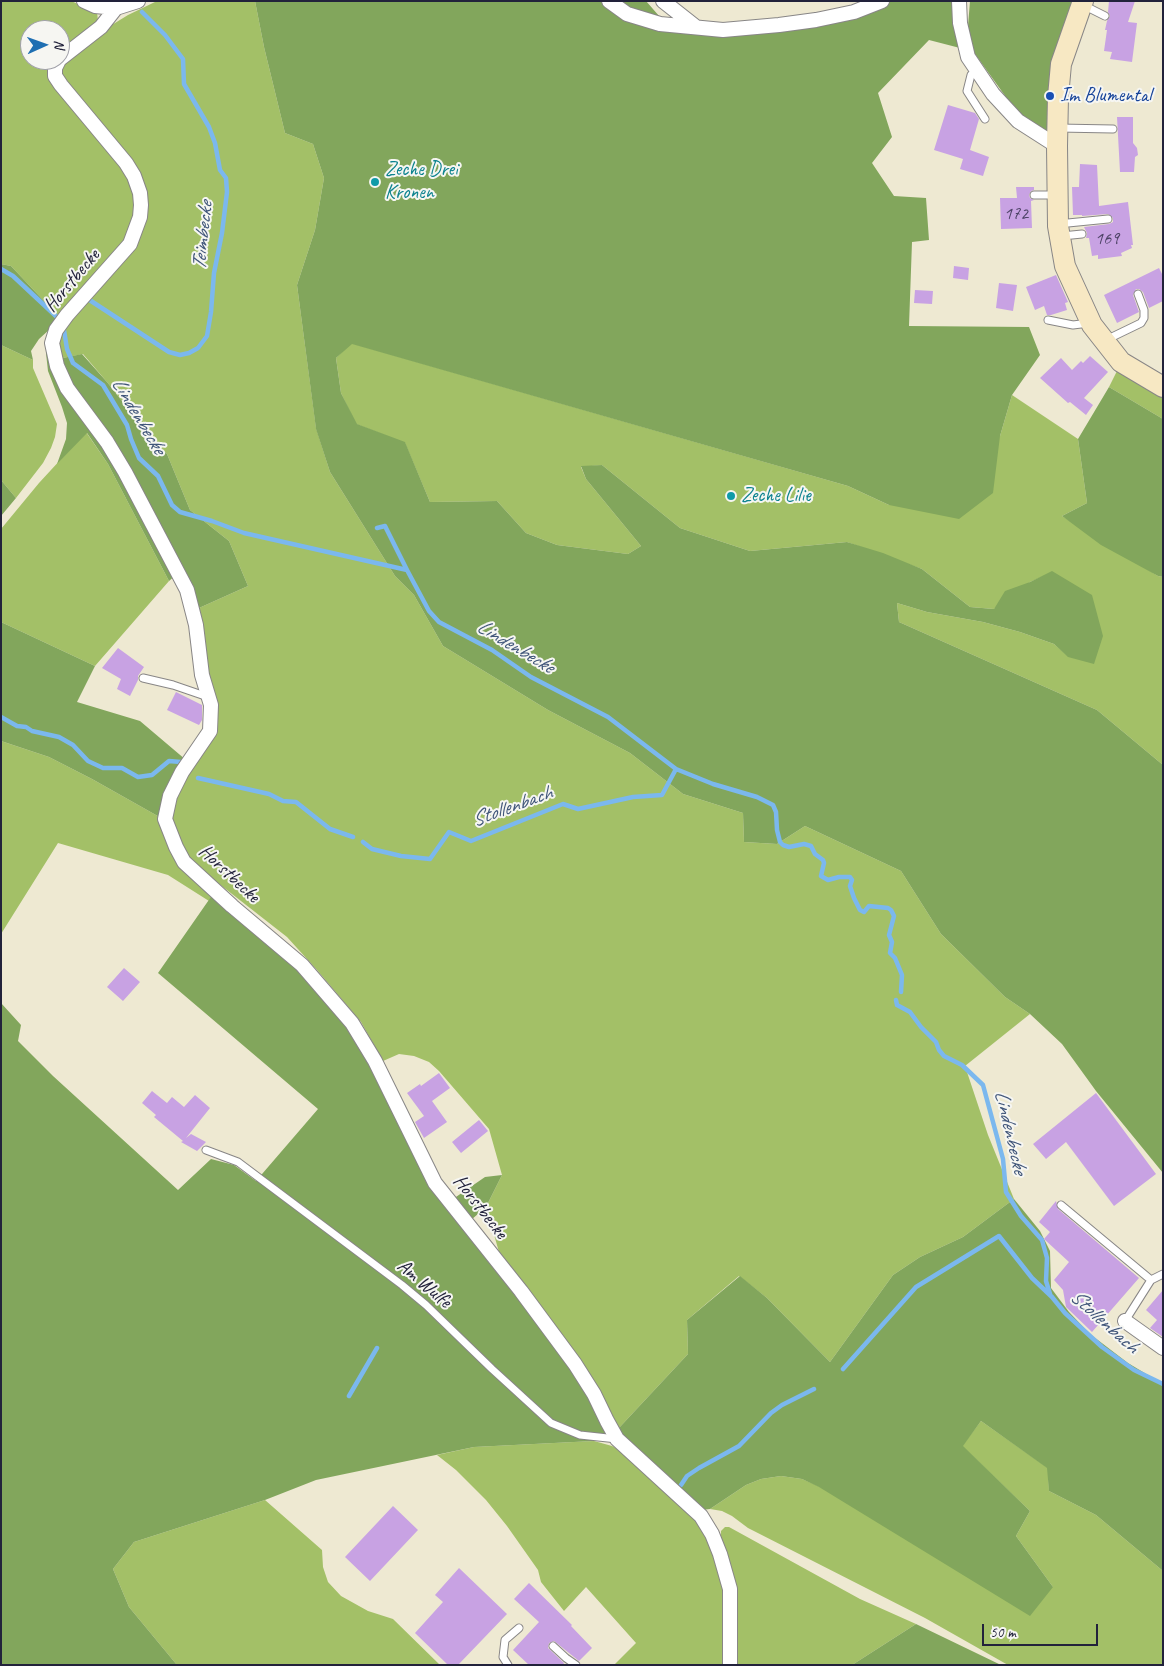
<!DOCTYPE html>
<style>
body{margin:0}
#map{position:relative;width:1164px;height:1666px;overflow:hidden;background:#eee9d2;font-family:Caveat,sans-serif}
canvas{display:block}
.frame{position:absolute;inset:0;border:2px solid #22223b;pointer-events:none}
.north{position:absolute;left:20px;top:20px;width:50px;height:50px;box-sizing:border-box;background:#f6f6f2;border:1px solid #a1a1a9;border-radius:50%;rotate:88deg;font-size:14px;font-weight:700;line-height:20px;text-align:center;color:#22223b}
.north::after{content:'';display:block;margin:auto;width:18px;height:22px;background:#1f6fb2;clip-path:polygon(50% 0,100% 100%,50% 72%,0 100%)}
.scale{position:absolute;left:982px;top:1624px;width:116px;height:22px;box-sizing:border-box;border:2px solid #22223b;border-top:0;padding-left:6px;font-size:15px;line-height:18px;white-space:nowrap;color:#22223b;-webkit-text-stroke:4px #f6f6f2;paint-order:stroke}
</style>
<div id="map">
<canvas width="1164" height="1666"></canvas>
<div class="frame"></div>
<div class="north">N</div>
<div class="scale">50 m</div>
</div>
<script>
const ctx = document.querySelector('canvas').getContext('2d');
ctx.lineJoin = 'round';
function fillPath(path, color) {
  ctx.fillStyle = color;
  ctx.fill(path, 'evenodd');
}
function poly(rows) {
  const path = new Path2D();
  for (const r of rows) {
    path.moveTo(r[0], r[1]);
    for (let i = 2; i < r.length; i += 2) path.lineTo(r[i], r[i + 1]);
  }
  return path;
}
function strokePath(path, color, width, dash) {
  ctx.strokeStyle = color;
  ctx.lineWidth = width;
  ctx.lineCap = dash ? 'butt' : 'round';
  ctx.setLineDash(dash || []);
  ctx.stroke(path);
}
function write(font, color, halo, rows, align = 'center') {
  ctx.font = font + ' Caveat,sans-serif';
  ctx.lineWidth = 4;
  ctx.setLineDash([]);
  ctx.textBaseline = 'middle';
  ctx.strokeStyle = halo;
  ctx.fillStyle = color;
  for (const [text, x, y, turn = 0] of rows) {
    ctx.save();
    ctx.translate(x, y);
    ctx.rotate((+turn || 0) * Math.PI / 180);
    ctx.textAlign = isNaN(turn) ? turn : align;
    if (halo) ctx.strokeText(text, 0, 0);
    ctx.fillText(text, 0, 0);
    ctx.restore();
  }
}
fillPath(poly([
 [1,1,71,1,97,12,98,21,95,28,60,54,60,30,30,30,30,60,53,60,50,75,56,86,116,156,130,176,135,186,137,196,137,208,128,242,133,245,143,217,143,191,140,179,124,154,62,81,61,65,81,46,102,31,128,15,157,1,255,1,264,47,285,133,313,144,324,178,315,230,297,285,316,428,330,472,395,576,414,595,443,646,548,710,630,753,683,794,743,813,744,842,777,844,805,826,901,871,941,934,1005,997,1030,1014,965,1066,988,1135,1014,1199,963,1237,920,1257,893,1275,830,1362,767,1298,739,1276,687,1320,688,1354,618,1429,615,1428,587,1374,499,1252,486,1207,502,1175,489,1129,439,1071,429,1062,414,1056,399,1054,383,1061,361,1022,317,970,287,937,186,858,170,819,173,803,185,773,213,732,214,704,206,674,206,656,199,608,248,586,229,541,190,510,167,454,140,424,107,382,83,354,58,359,55,351,56,341,67,319,123,259,120,253,76,299,61,319,11,266,1,264],
 [351,343,848,486,889,505,1000,436,1012,395,1078,439,1087,503,1062,516,1158,576,1163,577,1163,765,1097,710,899,622,897,603,927,612,983,622,1020,632,1054,644,1069,657,1053,572,1030,582,994,609,970,607,922,569,847,542,750,551,680,528,602,465,581,467,586,479,641,546,628,554,557,545,526,533,497,501,430,502,405,443,356,424,341,393,336,358],
 [1,345,33,360,33,368,57,424,55,437,51,448,43,463,16,498,1,480],
 [1118,369,1163,395,1163,419,1109,387],
 [86,432,108,464,169,581,95,666,1,622,1,529,39,483],
 [1,741,49,757,92,779,163,819,213,894,209,901,168,875,58,843,1,934],
 [981,1421,1048,1468,1049,1491,1096,1515,1163,1571,1163,1665,1008,1665,925,1618,748,1528,732,1516,722,1511,710,1509,746,1485,761,1479,781,1476,802,1479,1053,1587,1016,1536,1030,1511,962,1446],
 [594,1441,612,1446,628,1455,696,1518,707,1537,724,1589,728,1665,614,1665,636,1643,586,1587,564,1611,541,1582,538,1570,507,1526,486,1500,456,1470,437,1455,474,1447],
 [265,1500,322,1550,323,1567,328,1582,341,1596,368,1611,393,1619,440,1665,177,1665,129,1607,113,1569,134,1542],
 [725,1527,729,1527,860,1599,916,1624,852,1665,738,1665,735,1589,721,1538,721,1531]
]), '#a3c067');
fillPath(poly([
 [255,1,646,1,673,32,858,15,890,1,953,1,960,48,929,40,878,93,892,137,872,163,894,196,926,198,929,240,912,242,909,326,1029,327,1040,355,1012,395,1000,436,993,493,959,519,889,505,848,486,352,344,336,358,341,393,357,424,405,442,430,502,497,501,526,533,557,545,628,554,641,546,586,479,581,466,602,465,680,528,750,551,847,542,883,553,922,569,970,607,994,609,1005,591,1030,582,1052,571,1092,595,1103,636,1094,664,1068,657,1054,644,1020,632,983,622,927,612,897,603,899,622,1097,710,1163,765,1163,1173,1096,1091,1062,1044,1030,1014,1005,997,941,934,901,871,805,826,777,844,744,842,743,813,683,794,630,753,548,710,443,646,414,595,395,576,330,472,316,429,297,285,315,230,324,178,313,144,285,133,264,47],
 [970,1,1076,1,1050,136,1021,118,970,47,968,26],
 [1,264,11,266,61,319,39,339,31,351,33,360,1,345],
 [49,350,58,359,82,354,107,382,140,424,167,454,190,510,229,541,248,586,199,608,193,589,177,574,169,581,108,464,87,433,57,464,66,439,67,423,62,407,48,371,46,353],
 [1109,387,1163,419,1163,577,1158,576,1101,545,1062,516,1087,503,1078,439],
 [1,480,16,498,1,516],
 [1,622,95,666,77,702,140,721,186,760,163,819,92,779,49,757,1,741],
 [213,894,300,968,348,1024,398,1115,453,1199,485,1177,502,1175,486,1207,464,1226,588,1392,608,1433,594,1441,474,1447,316,1480,265,1500,134,1542,113,1569,129,1607,177,1665,1,1665,1,1003,21,1025,18,1041,53,1076,178,1190,211,1159,234,1165,256,1181,318,1109,158,973],
 [1014,1199,1040,1231,1050,1251,1051,1288,1069,1312,1090,1334,1128,1363,1163,1384,1163,1571,1096,1515,1049,1491,1047,1468,981,1421,963,1446,1030,1511,1016,1536,1053,1587,1030,1616,819,1487,802,1479,781,1476,761,1479,746,1485,710,1509,702,1510,624,1437,618,1429,688,1354,687,1320,740,1276,767,1298,830,1362,893,1275,920,1257,963,1237],
 [916,1624,1001,1665,852,1665]
]), '#82a65c');
strokePath(poly([
 [1,269,13,276,59,319],
 [86,301,88,299,169,352,180,355,189,353,198,348,207,336,211,312,214,273,222,233,227,192,226,178,220,170,215,143,209,127,184,84,183,59,165,35,142,12],
 [64,330,67,349,73,363,103,385,127,425,131,439,139,458,158,476,172,505,180,512,212,521,244,533,407,570,429,611,439,622,492,650,531,677,608,717,676,769,713,784,757,797,773,805,776,812,777,830,780,842,783,845,789,847,804,844,811,846,815,854,823,860,824,863,821,876,828,880,839,877,850,877,852,880,850,886,854,898,860,910,864,912,869,906,888,908,891,910,894,916,889,935,892,942,890,953,895,958,902,975,901,992],
 [377,528,385,526,407,570],
 [1,717,17,726,26,727,32,731,59,737,73,745,88,761,103,768,122,768,138,777,152,775,169,761,181,762],
 [198,778,269,794,283,801,296,802,330,829,353,837],
 [363,842,372,849,401,856,430,859,449,832,471,841,563,804,578,809,633,797,662,795,676,769],
 [896,1000,897,1005,910,1012,921,1027,936,1042,939,1050,944,1056,962,1065,983,1085,1003,1159,1006,1192,1021,1216,1042,1240,1047,1258,1046,1281,1050,1294],
 [843,1369,916,1287,999,1236,1032,1278,1052,1297,1065,1313,1102,1347,1134,1370,1163,1384],
 [349,1396,377,1348],
 [681,1485,687,1476,699,1468,739,1446,771,1413,782,1405,814,1389]
]), '#7bb8ee', 4.5);
fillPath(poly([
 [1109,1,1135,1,1128,22,1137,23,1132,62,1110,59,1112,52,1104,51,1107,30,1105,30,1107,21,1110,16,1108,12],
 [948,105,975,113,979,119,970,150,989,157,983,176,960,169,963,159,934,150],
 [1117,117,1133,117,1133,143,1137,148,1138,155,1135,157,1134,172,1120,172],
 [1080,164,1097,165,1099,206,1128,202,1133,245,1131,245,1132,248,1121,253,1122,256,1098,259,1098,255,1092,256,1089,238,1086,238,1087,233,1084,227,1109,224,1113,222,1113,218,1108,214,1082,216,1082,215,1073,215,1072,187,1079,187],
 [1016,187,1034,187,1034,190,1031,191,1029,195,1030,198,1034,200,1031,201,1032,228,1001,229,1000,198,1017,198],
 [954,266,969,268,968,280,953,278],
 [1159,268,1163,276,1163,301,1149,308,1143,292,1139,289,1136,289,1133,295,1139,312,1117,323,1104,295],
 [1056,275,1068,302,1065,303,1067,310,1051,315,1047,315,1044,306,1035,310,1026,287],
 [999,283,1017,285,1013,311,996,308],
 [915,290,933,291,932,304,914,303],
 [1090,356,1108,372,1084,398,1093,405,1086,415,1070,402,1068,403,1040,378,1061,358,1072,370,1081,361,1083,363],
 [118,648,144,667,138,676,138,680,130,696,117,689,121,679,102,668],
 [176,692,202,705,202,720,199,725,167,710],
 [124,968,140,982,123,1001,107,987],
 [439,1073,450,1088,432,1101,447,1122,424,1138,415,1122,424,1116,407,1093,420,1084,421,1086],
 [152,1091,167,1103,172,1097,184,1107,195,1095,210,1108,186,1138,191,1134,206,1142,197,1151,181,1142,183,1141,154,1117,156,1115,142,1103],
 [1096,1093,1156,1174,1114,1206,1066,1142,1046,1159,1033,1144],
 [479,1120,488,1131,461,1153,452,1142],
 [1056,1201,1058,1209,1139,1278,1092,1332,1066,1307,1063,1290,1054,1280,1069,1262,1044,1239,1050,1232,1039,1222],
 [1163,1290,1163,1337,1150,1328,1157,1320,1146,1310],
 [393,1506,418,1530,370,1581,345,1557],
 [459,1568,507,1614,458,1665,448,1665,415,1633,443,1602,435,1595],
 [529,1583,572,1625,571,1626,592,1648,579,1661,554,1641,549,1643,548,1648,564,1663,563,1665,529,1665,513,1650,539,1622,514,1599]
]), '#c8a2e3');
const lane = poly([
 [1083,5,1105,16],
 [977,70,971,75,967,91,985,119],
 [1058,128,1113,129],
 [1034,195,1056,195],
 [1058,224,1108,219],
 [1062,236,1082,234],
 [1048,320,1073,325,1089,323],
 [1106,343,1112,337,1141,323,1144,318,1144,310,1138,294],
 [143,678,173,685,208,697],
 [206,1150,238,1162,402,1285,426,1305,492,1369,551,1423,580,1435,617,1439],
 [1061,1205,1151,1280,1125,1321],
 [1151,1280,1163,1274],
 [553,1646,566,1658,576,1665],
 [508,1665,503,1657,505,1640,519,1628]
]);
const street = poly([
 [84,1,95,6,116,8,138,1],
 [609,1,627,14,660,24,723,30,779,25,816,20,854,12,882,1],
 [663,1,696,27],
 [959,1,960,23,968,57,993,94,1018,121,1057,146],
 [60,59,101,27,116,8],
 [59,60,55,68,55,76,61,85,126,163,134,176,140,193,141,205,140,217,130,244,67,315,56,330,52,343,57,366,67,388,107,442,125,472,187,590,196,625,202,675,211,705,210,731,182,772,170,796,165,819,176,847,184,862,232,906,302,965,352,1023,375,1061,435,1183,521,1291,575,1364,594,1394,607,1421,617,1439,701,1516,712,1534,720,1554,730,1589,730,1665],
 [1125,1321,1163,1348]
]);
const secondary = poly([
 [1083,1,1061,64,1058,97,1057,146,1058,226,1065,266,1092,325,1121,362,1163,387]
]);
strokePath(lane, '#888686', 9);
strokePath(street, '#888686', 16);
strokePath(secondary, '#888686', 22);
strokePath(lane, '#fff', 7);
strokePath(street, '#fff', 14);
strokePath(secondary, '#f7e8c3', 20);
for (const [x, y, r, color] of [
 [1050,96,5,"#1a4fb4"],
 [375,182,5,"#0f9aa8"],
 [731,496,5,"#0f9aa8"]
]) {
  const dot = new Path2D();
  dot.arc(x, y, r, 0, 2 * Math.PI);
  ctx.fillStyle = color;
  ctx.fill(dot);
  strokePath(dot, '#f6f6f2', 2);
}
write('18px', '#4c4265', null, [
 ["172",1016,214],
 ["169",1107,239]
]);
write('20px', '#164399', '#f6f6f2', [
 ["Im Blumental",1060,96]
], 'left');
write('20px', '#0d838f', '#f6f6f2', [
 ["Zeche Drei",385,170],
 ["Kronen",385,193],
 ["Zeche Lilie",741,496]
], 'left');
write('20px', '#22223b', '#f6f6f2', [
 ["Horstbecke",72,281,-50],
 ["Horstbecke",229,874,43],
 ["Horstbecke",480,1207,52],
 ["Am Wulfe",424,1284,40]
]);
write('italic 21px', '#41567a', '#f6f6f2', [
 ["Teimbecke",203,236,-84],
 ["Lindenbecke",138,416,59],
 ["Lindenbecke",515,647,31],
 ["Stollenbach",512,807,-20],
 ["Lindenbecke",1010,1132,77],
 ["Stollenbach",1104,1322,42]
]);
</script>
